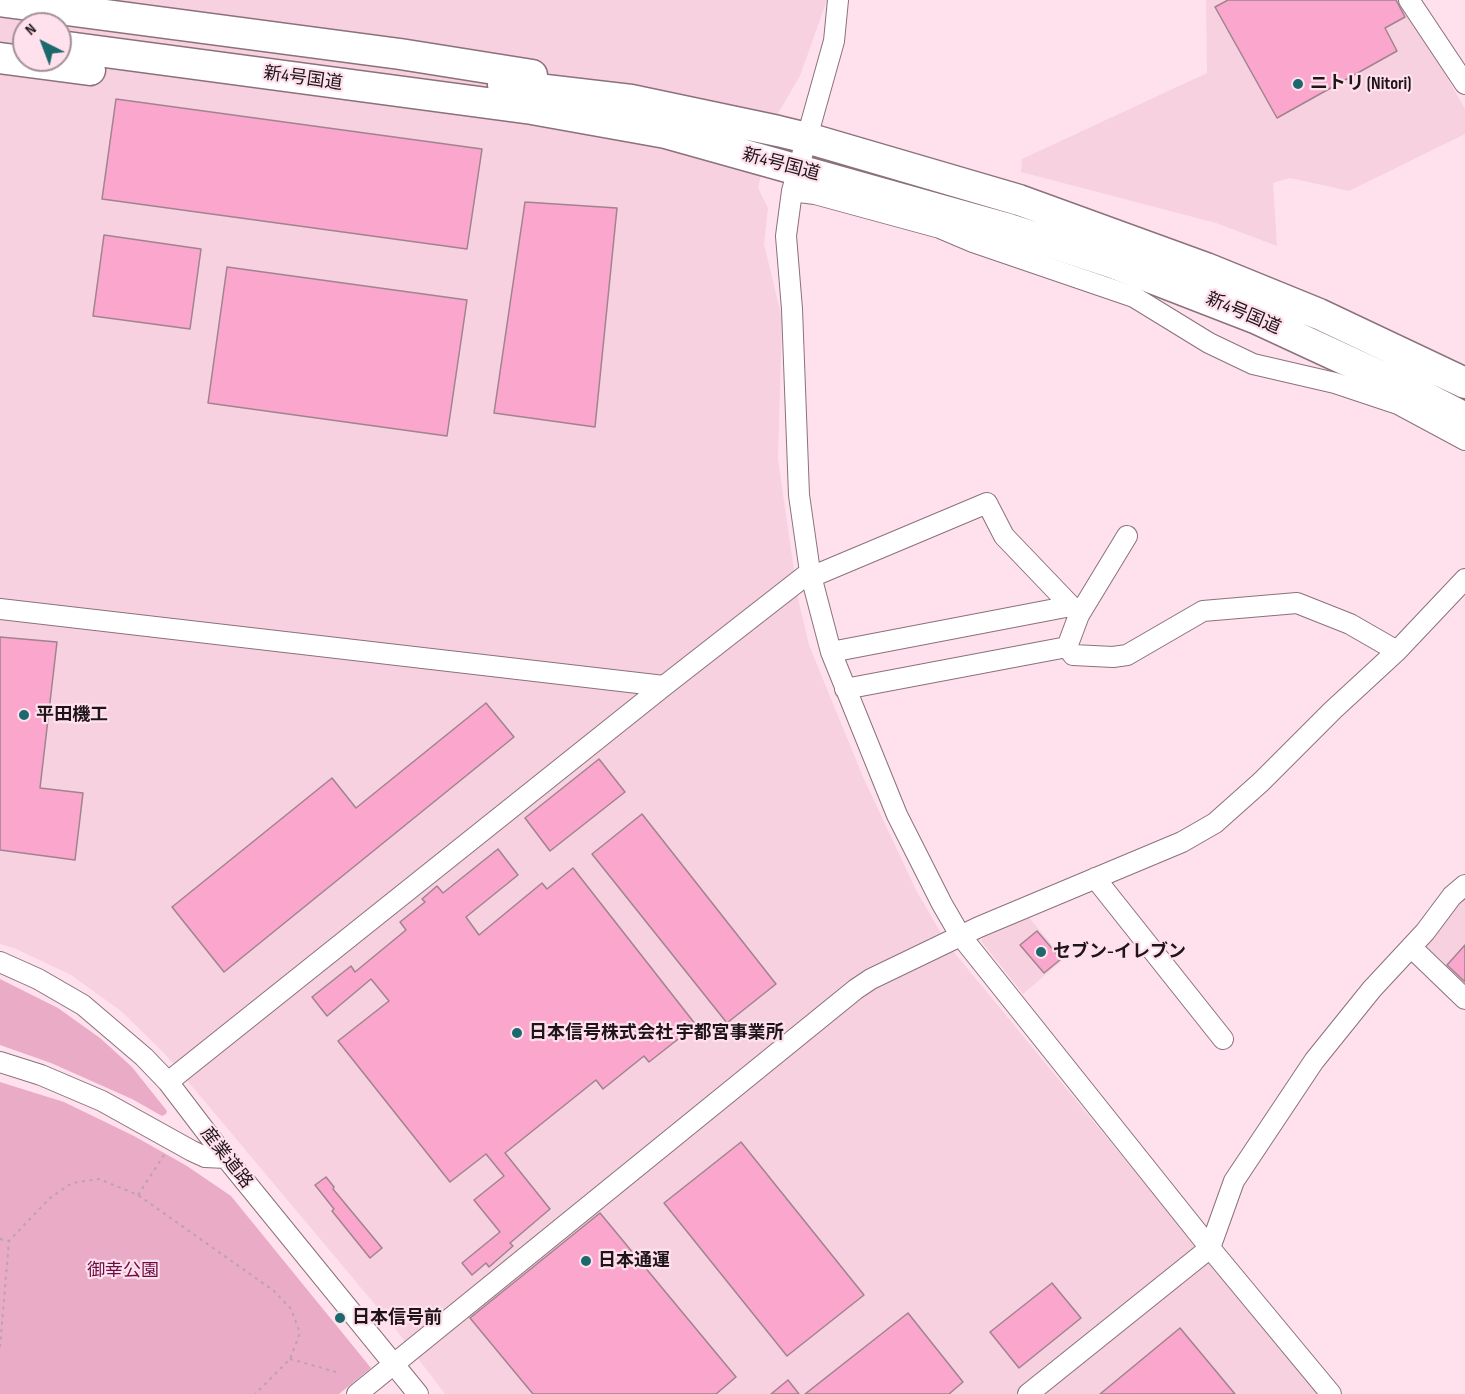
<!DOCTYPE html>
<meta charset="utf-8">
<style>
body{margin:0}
#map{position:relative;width:1465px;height:1394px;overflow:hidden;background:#ffe1ed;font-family:"Sofia Sans Condensed",sans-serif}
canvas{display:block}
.north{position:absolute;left:12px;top:12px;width:60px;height:60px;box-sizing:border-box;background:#ffe1ed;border:2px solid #a58f98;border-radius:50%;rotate:318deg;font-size:16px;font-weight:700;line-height:24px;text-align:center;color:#1f1519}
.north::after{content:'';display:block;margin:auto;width:21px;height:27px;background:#1b686d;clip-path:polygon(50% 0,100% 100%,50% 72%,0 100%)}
</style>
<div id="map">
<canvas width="1465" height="1394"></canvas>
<div class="north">N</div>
</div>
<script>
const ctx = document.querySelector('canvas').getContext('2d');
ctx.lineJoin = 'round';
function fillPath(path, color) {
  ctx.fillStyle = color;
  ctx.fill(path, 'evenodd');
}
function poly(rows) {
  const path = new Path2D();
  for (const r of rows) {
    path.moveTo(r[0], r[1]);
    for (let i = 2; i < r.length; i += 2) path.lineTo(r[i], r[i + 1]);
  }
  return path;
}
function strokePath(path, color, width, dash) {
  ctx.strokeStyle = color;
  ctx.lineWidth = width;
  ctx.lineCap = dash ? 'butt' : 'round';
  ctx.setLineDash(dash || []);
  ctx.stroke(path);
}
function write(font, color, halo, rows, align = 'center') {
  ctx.font = font + ' "Sofia Sans Condensed","Noto Sans JP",sans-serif';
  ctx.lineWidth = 4.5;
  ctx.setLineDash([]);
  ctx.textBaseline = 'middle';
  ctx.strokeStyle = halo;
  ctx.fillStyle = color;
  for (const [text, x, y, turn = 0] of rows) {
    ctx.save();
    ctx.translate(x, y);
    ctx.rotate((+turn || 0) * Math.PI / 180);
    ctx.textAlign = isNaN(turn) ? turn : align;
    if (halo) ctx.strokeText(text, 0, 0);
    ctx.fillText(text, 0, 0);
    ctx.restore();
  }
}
fillPath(poly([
 [0,0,827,0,800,76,774,120,758,188,768,208,764,244,782,319,778,459,798,598,809,645,864,779,917,892,941,933,953,951,1318,1394,445,1394,394,1327,164,1053,121,1011,71,975,14,948,0,944],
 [24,24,60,24,60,60,24,60],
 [1206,0,1403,0,1465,109,1465,134,1349,191,1290,178,1273,183,1277,246,1216,223,1021,172,1022,159,1207,73],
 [1465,893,1465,994,1426,957,1424,942],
 [1026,914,1064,959,1023,994,981,941,988,930]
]), '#f7d1e0');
fillPath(poly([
 [0,979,58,1008,100,1038,132,1067,167,1111,166,1114,162,1116,132,1099,51,1063,0,1045],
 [0,1082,64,1102,134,1136,187,1166,231,1196,371,1368,339,1394,0,1394]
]), '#eaabc6');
const building = poly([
 [1228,0,1396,0,1405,17,1385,28,1397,51,1277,118,1215,7,1228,0],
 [116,99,482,149,467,249,102,199,116,99],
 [525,202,617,208,595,427,494,413,525,202],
 [104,235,201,249,190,329,93,316,104,235],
 [227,267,467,300,447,436,208,403,227,267],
 [0,637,57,642,40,788,83,793,75,860,0,850,0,637],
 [486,703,514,737,224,972,172,907,332,778,356,808,486,703],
 [599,759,625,792,550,851,525,818,599,759],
 [642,814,776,984,727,1023,592,854,642,814],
 [498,849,518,875,466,917,479,935,542,883,547,889,573,868,696,1025,649,1062,644,1056,603,1089,596,1080,505,1153,550,1209,510,1243,513,1246,489,1267,486,1263,472,1275,462,1263,500,1232,474,1200,504,1176,486,1154,450,1182,338,1041,389,1001,371,979,327,1016,312,997,351,966,355,972,406,930,400,922,425,902,422,899,437,886,443,893,498,849],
 [1037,931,1061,959,1044,973,1020,945,1037,931],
 [1465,945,1465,982,1447,965,1465,945],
 [741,1142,864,1295,787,1356,664,1203,741,1142],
 [326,1177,334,1187,333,1189,382,1248,370,1258,332,1211,334,1209,315,1185,326,1177],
 [600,1213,736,1377,716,1394,533,1394,470,1318,600,1213],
 [1052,1283,1081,1318,1019,1368,990,1332,1052,1283],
 [908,1313,963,1382,949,1394,805,1394,908,1313],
 [1180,1328,1235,1394,1100,1394,1180,1328],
 [788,1380,799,1394,771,1394,788,1380]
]);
fillPath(building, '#fba6cc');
strokePath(building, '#9f848f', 1.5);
const minor = poly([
 [838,0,834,41,792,191,786,236,792,309,799,495,810,572,831,652,897,815,942,904,960,935,1210,1248,1331,1394],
 [1409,0,1465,84],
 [792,191,815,194,940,228,973,242,1134,297,1209,343,1253,364,1335,383,1398,404,1465,440],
 [811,577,987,503,1004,536,1071,606],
 [0,609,664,686],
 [1079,615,1127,536],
 [831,652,1071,606,1079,615,1067,647,1073,655,1113,657,1127,655,1203,611,1297,603,1350,624,1397,651],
 [845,689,1067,647],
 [1095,878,1223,1039],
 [1411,947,1465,999],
 [0,962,38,979,83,1005,144,1057,168,1082,226,1158,418,1394],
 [0,1062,41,1075,102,1101,192,1151,205,1157,226,1158],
 [168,1082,664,686,810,572],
 [357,1394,856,989,871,979,979,927,1182,842,1215,823,1261,782,1333,710,1397,651,1465,579],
 [1028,1394,1210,1248,1234,1181,1314,1061,1372,989,1425,932,1452,896,1465,885]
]);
const highway = poly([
 [0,1,400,54,532,75],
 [60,46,532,109,666,133,1009,229,1113,263,1255,318,1417,393,1465,418],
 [0,58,90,70],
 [503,85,631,100,778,131,807,138,1019,200,1206,268,1319,314,1465,383]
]);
strokePath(minor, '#8b717b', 22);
strokePath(highway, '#8b717b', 33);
strokePath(poly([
 [138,1195,164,1155],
 [0,1239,9,1241],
 [0,1347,9,1241,50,1198,72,1183,99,1179,138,1195,274,1291,291,1309,300,1333,290,1359,255,1394],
 [290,1359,340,1373]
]), '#bba3ad', 2, [3, 4.5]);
strokePath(minor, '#fff', 20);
strokePath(highway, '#fff', 30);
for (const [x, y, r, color] of [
 [1298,84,6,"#1b686d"],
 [24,715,6,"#1b686d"],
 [1041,952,6,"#1b686d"],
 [517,1033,6,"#1b686d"],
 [586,1261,6,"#1b686d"],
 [340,1318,6,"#1b686d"]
]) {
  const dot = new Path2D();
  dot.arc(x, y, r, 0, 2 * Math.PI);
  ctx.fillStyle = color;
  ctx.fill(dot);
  strokePath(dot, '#ffe1ed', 2);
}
write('18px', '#1f1519', '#ffe1ed', [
 ["新4号国道",303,79,8],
 ["新4号国道",781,165,15],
 ["新4号国道",1243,314,23],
 ["産業道路",226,1158,52]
]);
write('bold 18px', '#1f1519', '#ffe1ed', [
 ["ニトリ (Nitori)",1310,84],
 ["平田機工",36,715],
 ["セブン-イレブン",1053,952],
 ["日本信号株式会社 宇都宮事業所",529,1033],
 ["日本通運",598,1261],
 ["日本信号前",352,1318]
], 'left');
write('18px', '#6e0b45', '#ffe1ed', [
 ["御幸公園",123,1271]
]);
</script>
